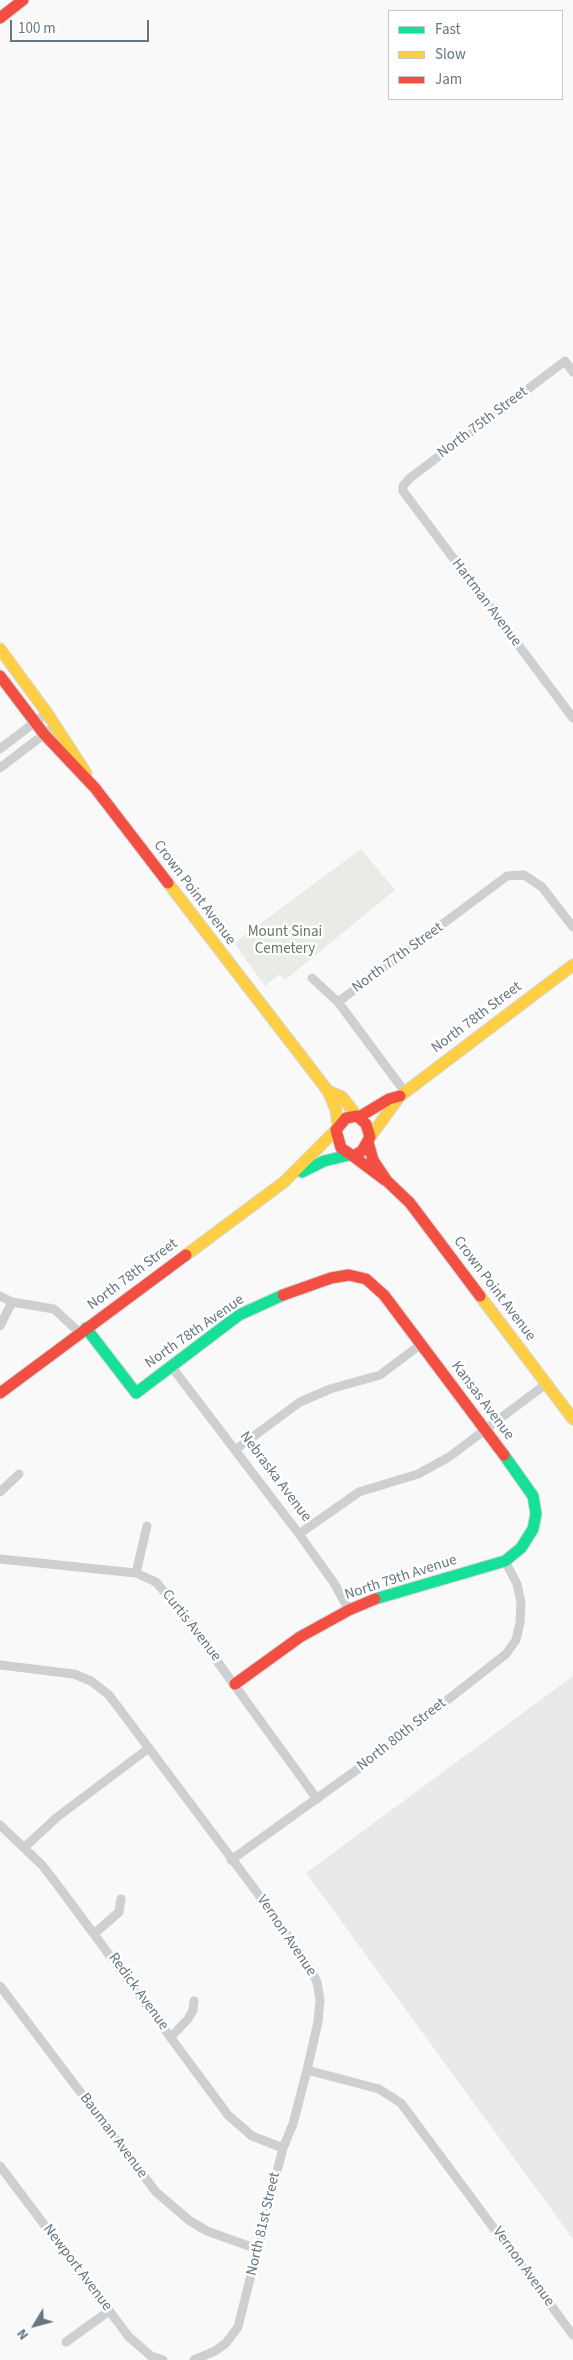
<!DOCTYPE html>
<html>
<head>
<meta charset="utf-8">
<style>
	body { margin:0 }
	#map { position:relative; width:573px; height:2360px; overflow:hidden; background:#f9f9f9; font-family:"Source Sans 3",sans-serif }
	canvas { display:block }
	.legend { position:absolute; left:388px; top:10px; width:175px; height:90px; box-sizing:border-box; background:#fff; border:1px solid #c1c8cd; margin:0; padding:6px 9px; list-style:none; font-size:15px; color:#657683 }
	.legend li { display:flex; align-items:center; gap:10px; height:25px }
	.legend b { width:25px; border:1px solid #c1c8cd }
	.north { position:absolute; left:10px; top:2300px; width:50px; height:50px; -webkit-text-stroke:4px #fff; paint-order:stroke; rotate:233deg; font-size:14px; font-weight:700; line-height:20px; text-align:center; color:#657683 }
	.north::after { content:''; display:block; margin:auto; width:18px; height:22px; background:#657683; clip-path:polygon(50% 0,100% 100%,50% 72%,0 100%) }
	.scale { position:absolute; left:10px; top:20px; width:139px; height:22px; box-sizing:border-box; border:2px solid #657683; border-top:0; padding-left:6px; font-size:15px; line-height:18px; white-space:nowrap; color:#657683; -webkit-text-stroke:4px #fff; paint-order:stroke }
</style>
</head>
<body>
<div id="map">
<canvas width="573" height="2360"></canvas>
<ul class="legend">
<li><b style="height:6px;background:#16e098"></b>Fast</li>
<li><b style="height:6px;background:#ffcf43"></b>Slow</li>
<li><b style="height:6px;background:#f24e42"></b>Jam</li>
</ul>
<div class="north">N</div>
<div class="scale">100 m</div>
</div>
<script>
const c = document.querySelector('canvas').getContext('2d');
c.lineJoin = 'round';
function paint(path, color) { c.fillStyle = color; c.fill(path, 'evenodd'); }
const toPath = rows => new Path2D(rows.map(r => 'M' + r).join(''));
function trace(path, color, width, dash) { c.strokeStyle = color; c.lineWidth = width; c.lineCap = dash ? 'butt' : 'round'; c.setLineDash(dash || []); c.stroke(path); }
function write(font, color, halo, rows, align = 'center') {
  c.font = font + ' "Source Sans 3",sans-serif'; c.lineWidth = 5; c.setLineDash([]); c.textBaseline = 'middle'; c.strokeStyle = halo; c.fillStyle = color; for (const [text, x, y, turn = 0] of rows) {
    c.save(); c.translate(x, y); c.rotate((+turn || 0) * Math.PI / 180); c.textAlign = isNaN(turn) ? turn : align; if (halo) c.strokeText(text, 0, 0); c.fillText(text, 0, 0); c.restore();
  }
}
paint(toPath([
	[573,1676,573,2239,306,1873]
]), '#e8e9e9');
paint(toPath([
	[361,849,395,890,285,980,280,974,265,986,234,943]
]), '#e8ebe6');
const fast = toPath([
	[302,1172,324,1161,349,1155],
	[86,1328,136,1393,239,1315,283,1295],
	[375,1599,505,1561,521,1548,533,1529,536,1514,533,1496,504,1455]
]);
const slow = toPath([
	[0,649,47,713,86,773],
	[168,883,328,1091,336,1110,338,1127],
	[328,1091,342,1097,357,1116],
	[370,1137,400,1096,573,965],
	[186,1255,284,1182,336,1130],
	[480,1296,573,1419]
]);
const jam = toPath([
	[0,18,23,0],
	[0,676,44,734,95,788,168,883],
	[357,1116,366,1124,370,1137,362,1151,353,1156,341,1148,336,1130,346,1118,357,1116],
	[359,1117,389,1099,400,1096],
	[368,1142,373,1160,387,1181,410,1203,480,1296],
	[353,1156,385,1180],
	[283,1295,331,1278,349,1275,366,1279,384,1295,504,1455],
	[0,1393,186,1255],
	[235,1684,300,1637,349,1610,375,1599]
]);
trace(fast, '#d5d6d7', 13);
trace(slow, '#d5d6d7', 13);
trace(jam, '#d5d6d7', 13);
trace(toPath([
	[573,372,565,361,410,478,403,486,403,491,573,718],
	[0,749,47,713],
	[0,768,55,726],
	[312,978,338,1002,405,1092],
	[338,1002,507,876,524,875,542,887,573,927],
	[0,1296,12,1302,54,1309,80,1333],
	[0,1326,12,1302],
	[171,1366,299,1534,334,1583,349,1610],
	[235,1450,300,1402,330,1389,380,1375,420,1345],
	[0,1492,19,1474],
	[299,1534,359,1492,418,1474,449,1457,546,1384],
	[0,1559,136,1573,156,1582,180,1610,317,1799],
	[136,1573,147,1526],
	[0,1665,74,1674,91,1681,109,1695,256,1891,309,1966,317,1982,320,2000,318,2022,307,2070,293,2124,283,2148,238,2327,226,2343,215,2351,194,2360],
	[0,1825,42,1865,56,1883,228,2115,252,2136,283,2148],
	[25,1847,56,1818,149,1748],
	[231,1860,376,1756,506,1654,516,1640,520,1623,521,1602,517,1584,505,1561],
	[95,1933,119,1912,121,1899],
	[0,1986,156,2192,190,2221,207,2231,257,2249],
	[171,2037,188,2019,193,2010,194,2001],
	[307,2070,379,2089,401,2103,573,2335],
	[0,2166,129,2337,151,2356,163,2360],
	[66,2342,109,2311]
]), '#cecfd0', 9);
trace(fast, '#16e098', 11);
trace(slow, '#ffcf43', 11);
trace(jam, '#f24e42', 11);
write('15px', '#657683', '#fff', [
	["North 75th Street",483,423,-37],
	["Hartman Avenue",486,603,53],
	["Crown Point Avenue",194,893,53],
	["North 77th Street",398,958,-36],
	["North 78th Street",477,1018,-37],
	["North 78th Street",133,1275,-37],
	["Crown Point Avenue",494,1289,53],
	["North 78th Avenue",195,1332,-35],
	["Kansas Avenue",482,1401,53],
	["Nebraska Avenue",275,1477,53],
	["North 79th Avenue",401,1578,-18],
	["Curtis Avenue",191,1626,52],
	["North 80th Street",402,1735,-38],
	["Vernon Avenue",286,1936,56],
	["Redick Avenue",138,1992,54],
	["Bauman Avenue",113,2136,53],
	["North 81st Street",264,2224,-77],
	["Vernon Avenue",523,2267,54],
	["Newport Avenue",77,2268,53]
]);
write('15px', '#687a64', '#fff', [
	["Mount Sinai",285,933],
	["Cemetery",285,950]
]);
</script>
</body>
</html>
